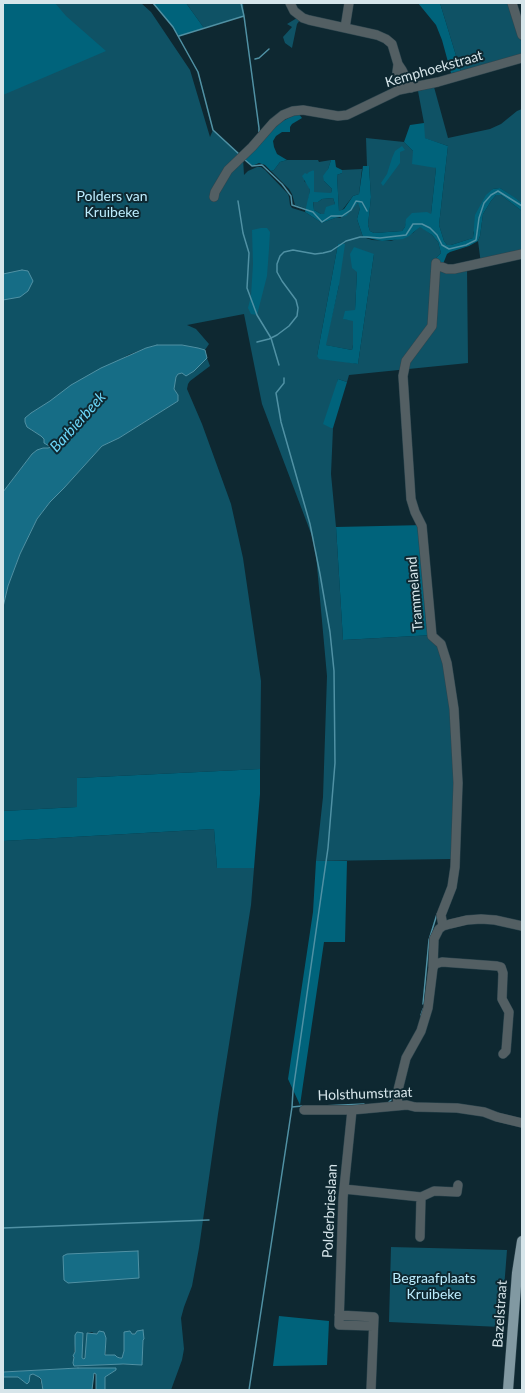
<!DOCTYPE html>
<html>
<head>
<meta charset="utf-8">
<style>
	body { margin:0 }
	#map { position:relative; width:525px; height:1393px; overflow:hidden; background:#0e2831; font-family:Lato,sans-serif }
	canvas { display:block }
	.frame { position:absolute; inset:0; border:4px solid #d6e5ea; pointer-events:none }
</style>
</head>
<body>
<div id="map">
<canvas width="525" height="1393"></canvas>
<div class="frame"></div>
</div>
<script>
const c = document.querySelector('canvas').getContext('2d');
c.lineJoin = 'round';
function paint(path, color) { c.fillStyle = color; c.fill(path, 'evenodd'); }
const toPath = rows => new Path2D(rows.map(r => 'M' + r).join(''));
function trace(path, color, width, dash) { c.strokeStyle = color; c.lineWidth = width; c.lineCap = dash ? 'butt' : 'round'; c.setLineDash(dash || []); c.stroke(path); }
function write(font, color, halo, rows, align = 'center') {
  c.font = font + ' Lato,sans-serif'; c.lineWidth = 4; c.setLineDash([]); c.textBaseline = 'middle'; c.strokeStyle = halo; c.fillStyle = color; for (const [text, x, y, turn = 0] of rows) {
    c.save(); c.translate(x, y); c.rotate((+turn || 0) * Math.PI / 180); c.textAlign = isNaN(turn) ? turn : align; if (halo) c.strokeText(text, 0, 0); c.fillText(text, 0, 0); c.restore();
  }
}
paint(toPath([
	[3,3,141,3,151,12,190,70,210,137,213,130,243,158,244,175,248,171,257,167,261,167,265,170,288,194,289,197,290,205,292,208,305,212,322,223,335,218,340,218,358,203,360,205,360,208,357,219,363,237,372,240,391,241,413,233,420,226,432,235,438,242,441,253,436,258,443,264,467,267,468,363,349,375,347,382,338,379,331,428,333,428,331,474,336,527,343,640,433,635,442,643,460,771,453,859,316,861,323,797,327,676,315,544,262,404,244,314,187,325,196,329,209,344,205,350,182,345,157,345,146,348,128,355,31,413,31,430,42,436,51,447,32,454,3,492],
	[338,244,339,285,325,345,352,350,353,345,353,320,344,319,355,311,357,272,374,254,358,364,317,356],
	[186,3,243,3,244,16,204,28],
	[440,3,509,3,522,44,522,54,461,72],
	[297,18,300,20,297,24,292,48,285,43,283,37,292,27,287,24],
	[434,87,448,138,490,129,501,124,517,111,522,109,522,203,500,188,493,189,473,233,473,238,451,245,447,245,444,241,439,225,448,146,424,138,424,123,418,91],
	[366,138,404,142,413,151,436,168,431,214,407,219,405,227,402,231,374,233,370,231,368,225,371,197,369,166,367,166],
	[287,160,318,160,319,162,331,160,324,181,332,189,331,193,314,193,314,170,304,181,308,184,310,190,307,209,295,205,292,194,289,189,271,171,274,170,280,162],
	[362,169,359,194,353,196,343,209,339,212,337,175,342,173,342,170],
	[496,195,501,195,522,211,522,254,481,264,478,241,480,236,483,214,491,201],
	[333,198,335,204,324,214,321,214,314,210,313,201,318,202,322,199],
	[207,358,210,366,190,381,188,384,187,389,202,424,231,504,243,558,261,681,260,769,77,778,77,807,3,811,3,607,8,586,20,554,37,519,50,502,64,488,102,446,119,438,178,401,178,395,174,389,176,377,178,374,194,371],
	[214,829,217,868,254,868,251,905,218,1114,199,1248,192,1286,184,1307,181,1318,184,1349,182,1360,171,1390,105,1390,105,1377,116,1370,116,1368,78,1368,3,1372,3,841],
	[92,1332,95,1334,104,1332,105,1333,106,1355,110,1355,120,1358,122,1358,124,1351,124,1332,133,1334,143,1332,142,1360,143,1361,141,1363,134,1365,120,1364,74,1366,73,1363,76,1334,83,1333,82,1358,84,1359,85,1358,87,1333],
	[391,1247,507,1250,501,1327,389,1322],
	[32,1374,39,1376,43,1390,3,1390,3,1377,18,1377,24,1382,29,1380,30,1375]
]), '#0f5265');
paint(toPath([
	[3,3,55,3,66,16,106,51,3,95],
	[153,3,186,3,204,28,179,36,162,13],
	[418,3,440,3,461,72,451,73,442,40,436,25],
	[298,113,302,118,292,124,290,127,290,132,282,132,276,136,273,141,274,147,277,154,287,160,280,162,274,170,271,171,265,165,259,163,252,166,243,158,279,123],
	[424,123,425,138,448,146,439,225,444,241,447,245,451,245,473,238,475,215,486,195,493,189,500,188,514,197,522,203,522,211,501,195,496,195,491,201,483,214,480,236,478,241,469,246,450,252,447,254,443,264,435,261,436,258,441,253,438,242,432,235,420,227,409,236,403,239,382,241,363,237,357,219,360,208,358,203,346,216,335,218,322,223,305,212,310,190,302,176,305,173,307,174,309,172,314,170,314,192,331,193,332,189,324,181,323,176,328,169,331,160,335,160,336,167,342,170,342,173,337,175,339,211,344,209,353,196,359,194,363,166,369,166,371,197,368,225,370,231,374,233,402,231,405,227,406,219,412,213,427,212,431,214,436,168,412,164,413,151,404,142,410,125],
	[333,198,335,204,326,207,324,214,321,214,314,210,313,202,318,202,322,199],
	[402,146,405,150,400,152,400,163,383,186,381,183,387,174,392,158,395,151],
	[261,228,267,228,270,232,269,249,267,276,257,315,251,314,248,308,251,296,253,264,252,230],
	[338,244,345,244,339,285,326,345,352,350,353,345,353,321,343,319,345,311,355,310,357,272,352,268,350,254,354,247,374,254,358,364,319,359,317,356],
	[338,379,347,382,333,428,331,428,323,424],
	[425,525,433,635,343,640,336,527],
	[260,769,260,794,254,868,217,868,214,829,3,841,3,811,77,807,77,778],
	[316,861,347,861,345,942,324,942,300,1105,288,1079,313,912],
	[279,1316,329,1321,327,1365,273,1366]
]), '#00637b');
const water = toPath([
	[22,270,28,271,33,281,28,291,20,297,3,300,3,274,22,270],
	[157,345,182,345,198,348,205,350,207,358,194,371,186,376,182,373,178,374,176,377,174,389,178,395,178,401,119,438,102,446,64,488,50,502,37,519,20,554,8,586,3,607,3,492,32,454,37,450,43,448,48,448,51,447,44,443,44,439,41,436,27,427,25,422,25,418,31,413,50,401,71,385,101,368,146,348,157,345],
	[138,1251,139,1278,68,1283,64,1280,63,1256,67,1254,138,1251],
	[143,1330,144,1339,143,1340,142,1365,123,1364,74,1366,73,1363,74,1357,73,1356,75,1352,75,1335,77,1332,83,1333,82,1358,84,1359,85,1358,87,1333,97,1334,99,1331,104,1332,106,1338,105,1355,115,1355,117,1357,120,1358,122,1358,124,1351,124,1332,130,1331,132,1334,135,1334,137,1331,143,1330],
	[78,1368,116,1368,116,1370,105,1377,105,1390,96,1390,96,1374,94,1373,92,1390,43,1390,41,1379,39,1377,33,1374,30,1375,29,1382,27,1384,18,1377,3,1377,3,1372,78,1368]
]);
paint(water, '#166d86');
trace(water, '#5091a4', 1);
trace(toPath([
	[153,3,173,27,198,72,213,130,239,154],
	[241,3,244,16],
	[179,36,244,16,259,128,259,132],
	[255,59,259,58,269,49],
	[245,160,252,166,262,165,282,184,291,196,292,205,313,212,322,222,331,216,342,216,351,210,356,201,362,202,367,211],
	[238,201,243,233,249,253,247,288,257,315,271,338,279,365],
	[257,342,269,339,277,335,289,326,297,316,298,308,296,300,282,281,277,272,277,264,280,256,284,252,293,250,315,254,323,253,331,251,346,241,360,237,367,237,380,238,406,235,413,224,422,224,430,228,437,235,442,245,449,249,466,245,476,240,479,218,484,203,491,195,498,191,522,206],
	[423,1004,429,940,437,914],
	[421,1015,423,1009],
	[388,1103,391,1100,393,1095],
	[322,1106,364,1104],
	[292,1107,302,1106],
	[3,1228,209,1220],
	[249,1390,292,1107,293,1091,328,848,335,763,334,671,330,632,320,574,310,524,281,422,276,393,284,383,284,378]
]), '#5091a4', 1.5);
const minor = toPath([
	[290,3,294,11,303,18,309,20,377,35,386,39,392,44,398,64],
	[512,3,522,35],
	[345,28,349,3],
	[399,90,397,72,398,64,402,70,411,88],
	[214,197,215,192,228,170,252,147,273,123,283,115,293,111,303,110,338,116,347,115,399,90,438,82,522,58],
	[436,263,432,326,406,361,403,376,411,499,415,512,422,526,432,636,441,644,447,663,454,709,458,783,455,867,452,887,441,915,443,926],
	[442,267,447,269,454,269,522,254],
	[433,968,435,964,442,962,497,966,501,967,503,973,502,999,509,1012,506,1051,503,1054],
	[398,1105,397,1094,406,1058,421,1031,428,1008,433,968,434,939,439,929,443,926,450,924,467,920,481,919,495,920,522,926],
	[304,1110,352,1110,407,1105,415,1107,457,1108,484,1112,497,1117,522,1123],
	[352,1110,343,1198,339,1325,373,1326],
	[344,1189,421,1197,434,1191,457,1192,458,1185],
	[420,1237,421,1197],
	[339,1315,374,1317,371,1390]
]);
const major = toPath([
	[508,1390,517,1273,522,1241]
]);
trace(minor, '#2e464f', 10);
trace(major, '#2e464f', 11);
trace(minor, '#535f63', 9);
trace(major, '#8199a2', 10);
write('14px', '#d6e5ea', '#0e2831', [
	["Kemphoekstraat",434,69,-16],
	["Trammeland",415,594,-95],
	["Holsthumstraat",365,1094,-2],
	["Polderbrieslaan",330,1211,-87],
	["Bazelstraat",500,1314,-86]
]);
write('14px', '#bdedfe', '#0e2831', [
	["Polders van",112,196],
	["Kruibeke",112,212],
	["Begraafplaats",434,1278],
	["Kruibeke",434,1294]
]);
write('italic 15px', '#6dd8fa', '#0e2831', [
	["Barbierbeek",78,422,-48]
]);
</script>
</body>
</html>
